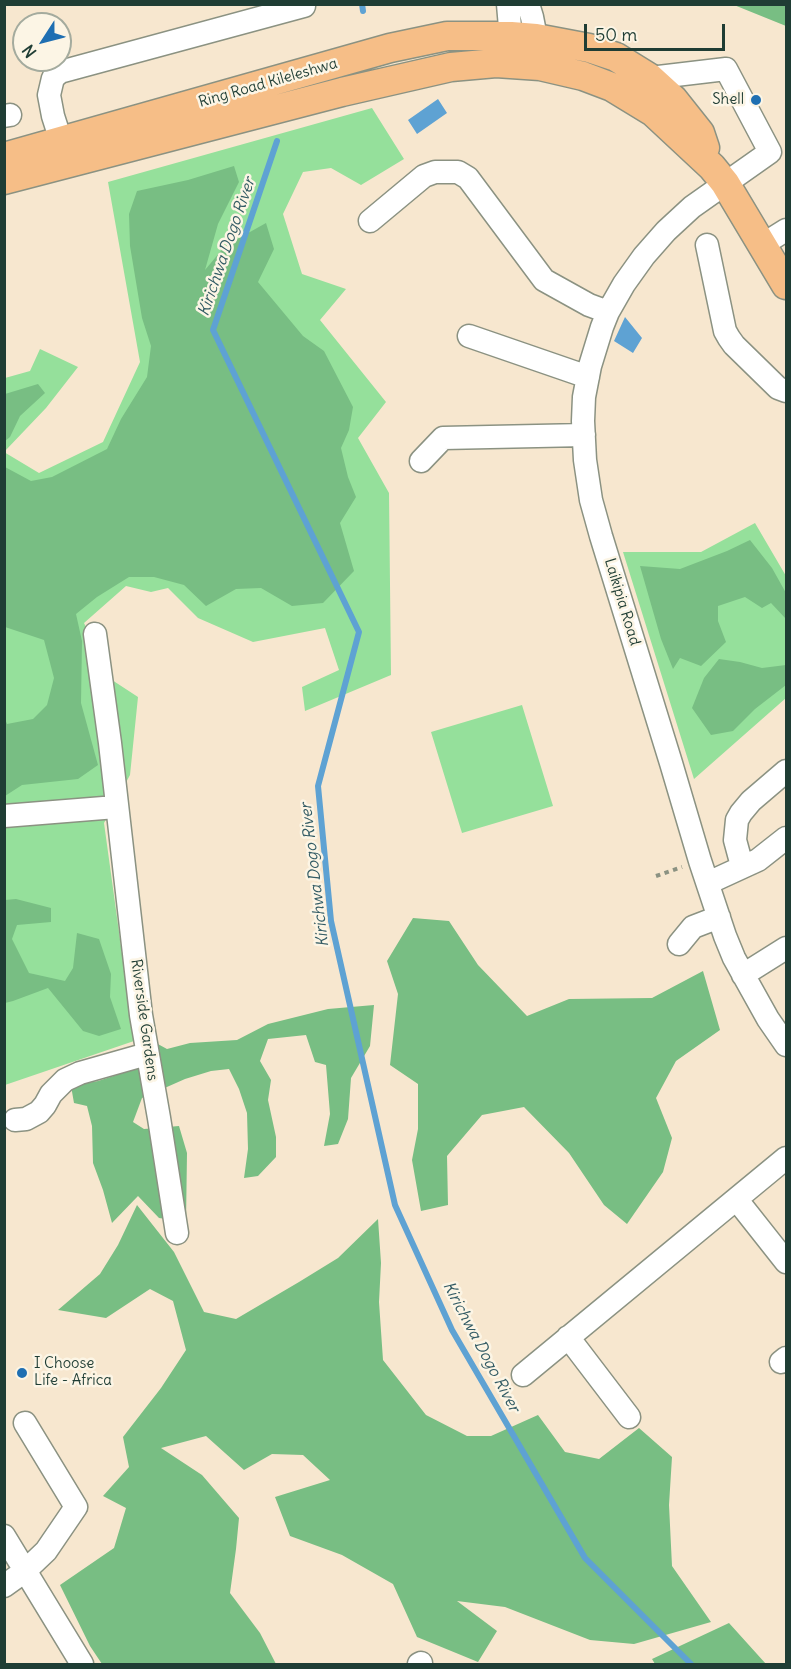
<!DOCTYPE html>
<html>
<head>
<meta charset="utf-8">
<style>
	body { margin:0 }
	#map { position:relative; width:791px; height:1669px; overflow:hidden; background:#f7e7cf; font-family:Delius,sans-serif }
	canvas { display:block }
	.frame { position:absolute; inset:0; border:6px solid #1f3d34; pointer-events:none }
	.north { position:absolute; left:12px; top:12px; width:60px; height:60px; box-sizing:border-box; background:#fcf5e5; border:2px solid #a4ab9e; border-radius:50%; rotate:234deg; font-size:16px; font-weight:700; line-height:24px; text-align:center; color:#1f3d34 }
	.north::after { content:''; display:block; margin:auto; width:21px; height:27px; background:#1f6fb2; clip-path:polygon(50% 0,100% 100%,50% 72%,0 100%) }
	.scale { position:absolute; left:584px; top:24px; width:141px; height:27px; box-sizing:border-box; border:3px solid #1f3d34; border-top:0; padding-left:8px; font-size:18px; line-height:21px; white-space:nowrap; color:#1f3d34; -webkit-text-stroke:4px #fcf5e5; paint-order:stroke }
</style>
</head>
<body>
<div id="map">
<canvas width="791" height="1669"></canvas>
<div class="frame"></div>
<div class="north">N</div>
<div class="scale">50 m</div>
</div>
<script>
const c = document.querySelector('canvas').getContext('2d');
c.lineJoin = 'round';
function paint(path, color) { c.fillStyle = color; c.fill(path, 'evenodd'); }
const toPath = rows => new Path2D(rows.map(r => 'M' + r).join(''));
function trace(path, color, width, dash) { c.strokeStyle = color; c.lineWidth = width; c.lineCap = dash ? 'butt' : 'round'; c.setLineDash(dash || []); c.stroke(path); }
function write(font, color, halo, rows, align = 'center') {
  c.font = font + ' Delius,sans-serif'; c.lineWidth = 5; c.setLineDash([]); c.textBaseline = 'middle'; c.strokeStyle = halo; c.fillStyle = color; for (const [text, x, y, turn = 0] of rows) {
    c.save(); c.translate(x, y); c.rotate((+turn || 0) * Math.PI / 180); c.textAlign = isNaN(turn) ? turn : align; if (halo) c.strokeText(text, 0, 0); c.fillText(text, 0, 0); c.restore();
  }
}
paint(toPath([
	[372,108,404,159,361,185,331,168,303,172,283,214,302,274,346,289,320,320,386,402,358,438,389,493,391,675,305,711,302,687,339,670,325,628,253,642,198,618,168,588,151,592,126,586,84,623,112,680,138,697,130,775,104,823,134,1041,5,1085,4,452,39,473,103,442,140,362,108,182],
	[40,349,78,367,46,408,5,451,5,378,30,371],
	[755,523,786,576,786,698,694,779,623,552,701,552],
	[522,705,553,806,462,833,431,732]
]), '#95e09b');
paint(toPath([
	[734,5,786,5,786,26],
	[234,166,239,182,218,224,205,270,225,246,266,223,274,249,258,282,303,336,324,351,353,407,349,430,341,448,348,477,356,497,340,523,354,571,323,603,292,606,261,588,236,589,206,606,184,585,154,577,129,577,97,597,76,614,82,641,81,703,98,765,78,779,22,785,5,796,5,719,7,724,33,719,47,705,54,678,44,640,5,627,5,467,31,481,52,477,107,449,121,419,147,377,151,346,142,318,130,246,129,214,137,191,188,180],
	[38,384,45,393,20,416,10,437,5,441,5,394],
	[750,540,772,568,786,593,786,619,771,603,762,608,745,597,718,606,718,621,726,642,701,666,680,658,673,669,661,639,640,566,680,569,727,551],
	[719,659,740,662,762,668,786,665,786,685,755,709,733,731,711,735,692,708,704,678],
	[16,899,51,908,51,922,17,925,12,939,29,973,65,981,73,968,77,933,99,939,111,974,110,997,121,1029,99,1036,83,1031,48,988,13,1001,5,1003,5,900],
	[413,918,449,921,478,965,527,1016,569,999,652,998,703,971,720,1030,676,1061,656,1098,672,1138,663,1172,627,1224,604,1205,569,1153,524,1107,482,1115,447,1156,448,1205,421,1211,412,1160,418,1129,418,1084,390,1065,398,994,387,961],
	[374,1005,370,1046,351,1078,348,1119,338,1144,324,1146,330,1114,326,1065,315,1062,306,1035,268,1039,260,1061,271,1080,268,1100,276,1137,276,1157,258,1176,244,1178,248,1149,247,1113,239,1089,229,1069,211,1071,185,1079,142,1098,133,1122,144,1129,179,1126,187,1153,186,1222,159,1218,138,1196,112,1223,103,1190,93,1163,92,1126,87,1106,74,1103,71,1086,98,1081,129,1071,156,1043,167,1049,190,1043,237,1040,268,1024,328,1009],
	[137,1205,174,1252,204,1312,236,1319,299,1282,338,1258,378,1219,381,1263,379,1302,383,1360,426,1415,467,1436,491,1436,538,1415,565,1452,599,1459,639,1428,672,1457,669,1505,672,1566,711,1622,634,1644,590,1640,505,1607,457,1601,497,1631,478,1662,417,1637,393,1584,342,1555,290,1536,275,1497,330,1480,303,1455,272,1454,244,1470,206,1436,161,1448,202,1475,239,1518,236,1549,230,1593,260,1633,276,1664,102,1664,90,1646,60,1585,114,1548,126,1508,103,1496,129,1467,123,1437,161,1388,186,1350,173,1301,150,1289,106,1318,58,1310,100,1274,118,1245],
	[729,1623,766,1664,655,1664,652,1659]
]), '#78be83');
paint(toPath([
	[438,99,447,113,417,134,408,120],
	[625,317,642,338,633,353,614,341]
]), '#5ea2d3');
trace(toPath([
	[362,4,363,11],
	[277,141,213,330,359,632,318,786,331,921,395,1205,452,1330,585,1558,691,1664]
]), '#5ea2d3', 6);
const minor = toPath([
	[508,4,512,51],
	[528,4,532,17,539,53],
	[650,78,726,69,770,152,692,207,666,231,644,256,624,284,608,312,602,327,590,366,584,397,583,421,585,460,591,500,601,536,671,763,700,861,725,936,734,958,768,1019,786,1045],
	[4,116,10,115],
	[61,141,53,116,49,95,53,78,60,72,304,6],
	[370,221,424,176,435,172,458,172,468,178,544,280,589,305,608,312],
	[707,245,725,331,729,338,734,345,778,388,786,391],
	[762,245,786,230],
	[469,336,588,377],
	[421,461,443,438,584,435],
	[95,634,110,743,141,1015,159,1118,177,1233],
	[4,816,116,807],
	[742,866,735,840,737,820,741,813,751,801,786,771],
	[708,883,758,860,786,838],
	[679,944,693,927,719,917],
	[743,975,786,948],
	[15,1120,26,1119,39,1112,45,1105,51,1094,65,1080,80,1073,147,1054],
	[737,1200,786,1262],
	[568,1337,629,1417],
	[781,1362,786,1358],
	[523,1375,786,1158],
	[4,1536,82,1664],
	[4,1586,25,1571,46,1551,76,1507,25,1423],
	[419,1664,421,1663]
]);
const major = toPath([
	[4,157,390,48,447,36,511,36,536,38,589,48,616,57,650,78,673,99,700,133,705,148],
	[4,180,342,92,451,67,496,63,540,66,583,76,612,87,653,112,712,167,725,183,786,285]
]);
trace(minor, '#8b9282', 25);
trace(major, '#8b9282', 31);
trace(toPath([
	[656,876,682,867]
]), '#8b9282', 4, [4.5, 4.5]);
trace(minor, '#fff', 22);
trace(major, '#f6be87', 28);
for (const [x, y, r, color] of [
	[756,100,6,"#1f6fb2"],
	[22,1373,6,"#1f6fb2"]
]) { const dot = new Path2D(); dot.arc(x, y, r, 0, 2 * Math.PI); c.fillStyle = color; c.fill(dot); trace(dot, '#fcf5e5', 2); }
write('15px', '#1f3d34', '#fcf5e5', [
	["Ring Road Kileleshwa",268,83,-16],
	["Laikipia Road",622,602,73],
	["Riverside Gardens",144,1020,82]
]);
write('15px', '#1f3d34', '#fcf5e5', [
	["Shell",744,100],
	["I Choose",34,1364,"left"],
	["Life - Africa",34,1381,"left"]
], 'right');
write('italic 16px', '#325b64', '#fcf5e5', [
	["Kirichwa Dogo River",227,247,-71],
	["Kirichwa Dogo River",315,875,-97],
	["Kirichwa Dogo River",481,1347,62]
]);
</script>
</body>
</html>
